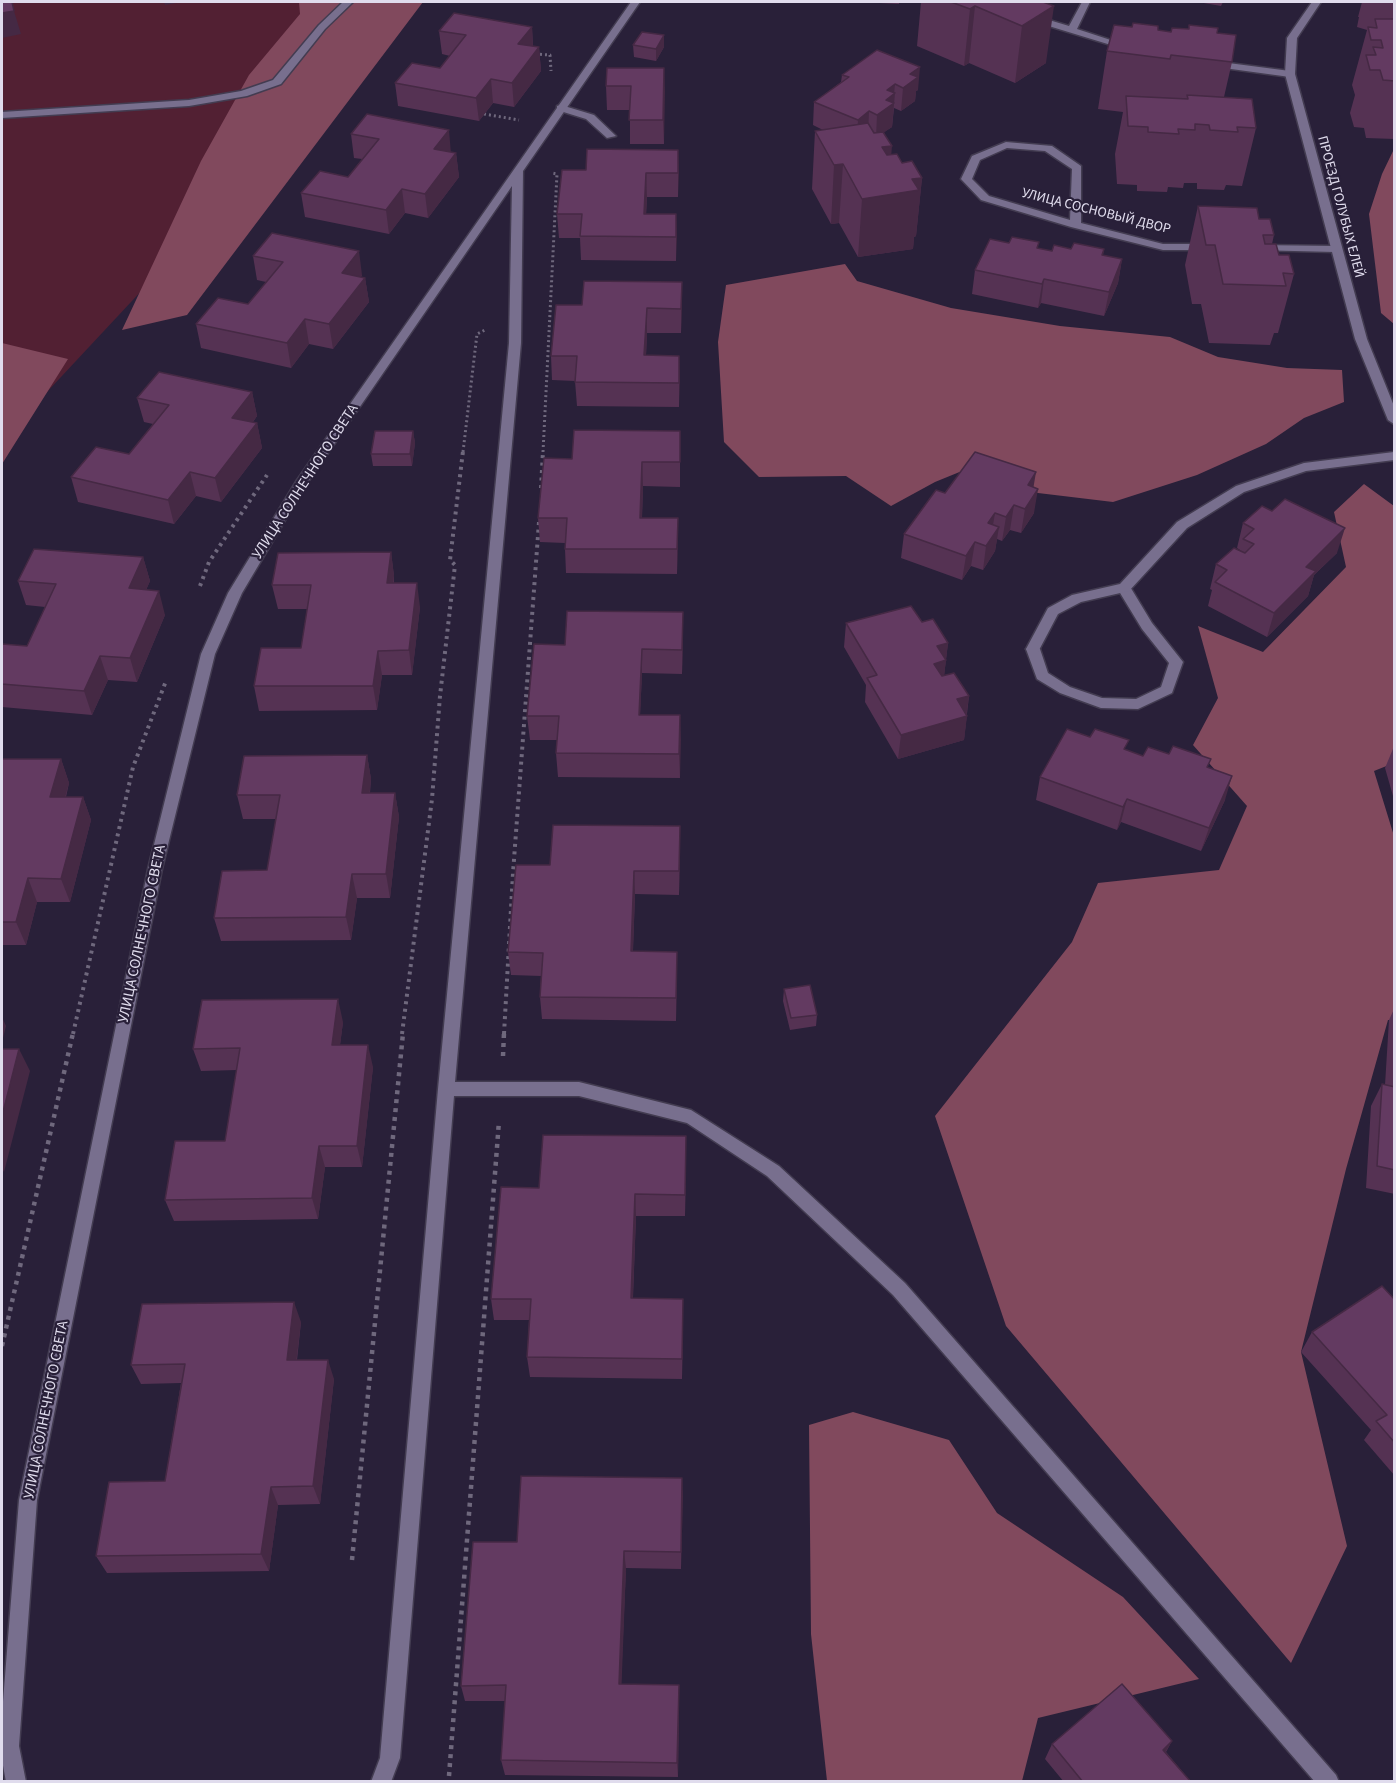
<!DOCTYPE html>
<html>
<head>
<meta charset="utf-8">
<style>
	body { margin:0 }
	#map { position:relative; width:1396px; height:1783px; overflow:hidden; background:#292039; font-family:"Source Sans 3",sans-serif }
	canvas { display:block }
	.frame { position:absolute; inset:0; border:3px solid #e0dced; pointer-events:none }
</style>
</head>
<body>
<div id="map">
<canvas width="1396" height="1783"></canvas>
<div class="frame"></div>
</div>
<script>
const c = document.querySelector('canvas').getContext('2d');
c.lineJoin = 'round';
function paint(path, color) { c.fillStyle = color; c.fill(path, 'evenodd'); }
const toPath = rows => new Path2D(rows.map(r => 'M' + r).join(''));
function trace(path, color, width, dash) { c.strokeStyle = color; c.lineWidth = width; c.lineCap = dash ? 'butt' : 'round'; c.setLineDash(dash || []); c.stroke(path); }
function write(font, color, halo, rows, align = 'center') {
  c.font = font + ' "Source Sans 3",sans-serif'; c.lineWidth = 4.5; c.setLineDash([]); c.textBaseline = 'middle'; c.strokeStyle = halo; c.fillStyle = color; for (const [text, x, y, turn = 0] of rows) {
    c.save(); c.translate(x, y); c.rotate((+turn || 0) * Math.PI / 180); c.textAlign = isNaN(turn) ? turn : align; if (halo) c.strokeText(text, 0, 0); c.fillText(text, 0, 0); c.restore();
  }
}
paint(toPath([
	[2,2,411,2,47,392,2,372]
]), '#522033');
paint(toPath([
	[299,2,423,2,187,315,122,330,201,161,249,75,300,14],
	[1394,149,1394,324,1381,313,1369,214,1382,174],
	[845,264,857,281,951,308,1060,326,1170,337,1218,357,1287,368,1342,370,1344,402,1304,418,1266,444,1197,475,1113,502,1038,493,962,471,935,482,891,506,846,476,759,477,724,442,718,342,726,285],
	[2,343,68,359,2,464],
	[1364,484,1394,506,1394,763,1374,771,1394,836,1394,1020,1388,1020,1346,1169,1301,1352,1347,1546,1291,1663,1006,1326,935,1116,1072,942,1098,883,1219,870,1247,806,1193,745,1218,698,1198,626,1263,652,1346,567,1334,512],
	[853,1412,949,1440,997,1513,1123,1597,1199,1679,1038,1718,1022,1781,827,1781,811,1634,809,1425]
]), '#81495d');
const service = toPath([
	[343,2,353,2,325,29,281,84,247,96,189,106,2,118,2,112,189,100,241,91,273,80,319,25,343,2],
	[994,2,1004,2,1009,8,1069,26,1082,2,1090,2,1077,29,1132,47,1124,49,1003,12,994,2],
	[1213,61,1290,71,1295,74,1290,77,1209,66,1209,62,1213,61],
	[561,105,594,115,616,136,607,138,586,119,557,110,557,106,561,105],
	[1006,142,1052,146,1081,166,1081,223,1163,244,1209,244,1215,247,1209,250,1163,250,1071,227,981,200,961,179,972,156,1006,142],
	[1007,148,1045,151,1072,169,1070,220,989,196,972,179,980,160,1007,148],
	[1257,245,1335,246,1341,249,1335,252,1253,250,1251,248,1257,245],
	[1124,584,1129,585,1152,623,1183,662,1172,693,1138,709,1101,708,1060,693,1037,679,1026,649,1033,644,1040,649,1048,673,1070,687,1102,698,1136,699,1161,687,1169,663,1142,629,1117,588,1124,584]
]);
const minor = toPath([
	[631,2,640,2,523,171,521,343,455,1082,579,1082,691,1110,779,1166,905,1283,1336,1775,1339,1782,1315,1782,893,1295,767,1176,687,1123,579,1096,454,1096,400,1758,391,1782,371,1782,380,1758,438,1089,509,343,512,186,306,485,242,593,215,654,162,869,37,1500,19,1746,26,1782,6,1782,2,1760,2,1714,19,1500,148,869,201,654,228,593,297,480,631,2],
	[1312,2,1321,2,1297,38,1295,74,1367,339,1394,406,1394,424,1388,420,1355,339,1285,74,1287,38,1312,2],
	[1394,452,1394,460,1306,471,1244,492,1187,528,1129,591,1081,602,1058,614,1038,652,1028,652,1026,649,1048,608,1072,595,1120,584,1177,522,1236,486,1304,463,1394,452]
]);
trace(service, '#433c51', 3);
trace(minor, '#433c51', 3);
trace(toPath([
	[535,54,550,55,551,71],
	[484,114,519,120],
	[463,452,477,334,485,330],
	[543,452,557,174,552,173]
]), '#6f687d', 3, [2, 3]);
trace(toPath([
	[541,488,543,451],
	[200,586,209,562,267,475],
	[73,1034,133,767,166,681],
	[402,1034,432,799,440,696,455,565,450,560,463,451],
	[504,1034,513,873,539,522]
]), '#6f687d', 4, [3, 4.5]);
trace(toPath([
	[503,1056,504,1033],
	[2,1346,73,1033],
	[352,1560,403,1033],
	[449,1776,499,1121]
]), '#6f687d', 4.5, [4, 5]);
paint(service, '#786f8e');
paint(minor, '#786f8e');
paint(toPath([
	[860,2,899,2,899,4],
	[921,2,1043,2,1046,63,1015,83,969,63,964,66,917,46],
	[1198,2,1223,2,1221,6],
	[1362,2,1395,2,1395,139,1366,138,1364,128,1354,127,1350,113,1355,95,1352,85,1367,30,1357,27,1359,17,1358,17],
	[532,27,533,46,539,47,541,71,514,107,493,103,479,121,398,106,395,83,440,68,450,56,442,54,439,31],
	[1158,30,1171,32,1217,33,1232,62,1224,97,1256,128,1242,186,1226,185,1224,190,1197,189,1197,183,1184,183,1183,188,1168,187,1167,192,1137,191,1137,185,1117,184,1115,154,1123,112,1098,109,1107,51],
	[664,35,664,47,656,61,634,57,633,45],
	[877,50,918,90,916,91,915,101,901,111,894,108,892,127,884,132,891,155,922,178,916,236,914,237,913,249,858,257,839,223,831,224,812,189,815,131,823,130,813,125,814,102,841,82,842,75],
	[664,68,664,144,630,144,630,110,607,110,606,86],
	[351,134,456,153,459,177,428,218,405,213,389,234,305,217,301,193,348,177,362,159,354,158],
	[678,150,678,197,647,197,646,214,676,214,676,261,581,260,580,238,559,238,557,214,586,170],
	[1198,206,1259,219,1274,235,1272,244,1294,274,1278,333,1274,333,1270,345,1209,343,1201,304,1192,304,1185,265],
	[1038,248,1052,251,1071,249,1104,249,1103,255,1122,259,1118,283,1104,316,1041,303,1038,308,972,294,975,270],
	[253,256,362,275,361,277,365,278,369,302,333,349,309,344,291,368,201,348,196,324,248,304,266,282,257,280],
	[682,282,681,333,647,333,646,355,679,356,679,407,577,406,575,381,552,380,551,356,582,305],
	[252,392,257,416,253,422,257,423,262,448,221,502,196,496,174,524,78,502,71,477,129,454,153,424,144,422,137,398],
	[413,431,415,443,412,466,373,466,371,454],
	[680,431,680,487,643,486,642,518,678,518,677,574,566,573,565,549,565,543,540,542,538,518,572,459],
	[1034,487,1034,513,1021,533,1010,530,1002,541,997,539,995,551,983,570,971,566,962,580,901,558,904,534,945,493],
	[1243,523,1337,553,1314,575,1308,596,1267,637,1208,606,1212,590,1210,589,1216,564,1240,550,1237,548],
	[391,552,394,576,394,583,420,607,412,675,382,675,377,710,259,711,254,686,301,648,307,609,278,609,272,585],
	[143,557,150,581,146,590,165,615,137,682,108,680,92,715,2,707,2,644,27,646,45,607,26,605,18,581],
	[922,622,948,643,944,676,969,696,964,740,898,759,865,702,866,685,844,647,846,623],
	[683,636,682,674,642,673,640,715,680,715,680,778,558,777,556,753,557,740,530,740,527,716,565,645],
	[1395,744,1395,803,1385,768],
	[1126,750,1143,756,1208,768,1225,800,1201,851,1121,822,1117,830,1036,800,1040,777],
	[367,755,371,779,370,793,395,793,399,817,390,898,357,898,351,940,221,941,214,918,267,870,276,819,243,819,237,795],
	[2,759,61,759,69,783,66,797,83,797,91,820,70,902,37,902,26,945,2,945],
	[680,850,679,895,635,894,633,951,677,952,676,1021,542,1019,540,997,541,976,511,975,508,952,550,865],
	[784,989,817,1015,816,1026,790,1030,783,1001],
	[1395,1007,1395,1194,1366,1188,1371,1106,1382,1084,1385,1085,1389,1020],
	[343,1022,340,1045,373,1067,362,1167,325,1167,318,1219,174,1221,165,1200,225,1141,237,1070,201,1071,193,1049],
	[686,1158,685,1216,636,1216,633,1298,683,1319,682,1379,530,1377,527,1357,529,1320,494,1320,491,1299,539,1188],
	[1395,1300,1395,1476,1364,1440,1371,1430,1301,1352,1312,1332],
	[301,1322,297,1360,334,1379,320,1504,278,1505,269,1571,107,1573,96,1556,165,1481,181,1383,141,1384,131,1365],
	[682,1478,681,1569,626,1568,621,1684,679,1700,678,1777,505,1775,501,1760,505,1701,465,1701,461,1686,517,1542],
	[1172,1741,1166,1752,1191,1782,1064,1782,1045,1759,1052,1744]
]), '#553253');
paint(toPath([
	[164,2,182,2,165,5],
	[975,6,969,63,964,66,970,9],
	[1054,6,1046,63,1015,83,1022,26],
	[14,11,21,34,2,38,2,13],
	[532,27,533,51,518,44],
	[664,35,664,47,656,61,656,49],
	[539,47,541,71,514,107,512,83],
	[920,67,918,90,916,91,915,101,901,111,903,88,910,74],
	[664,68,665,92,664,144,663,120],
	[491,79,493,103,479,121,476,98],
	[895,84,894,94,895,93,892,127,876,138,877,115,887,90],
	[869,111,868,135,857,143,858,120],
	[449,130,451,154,434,149],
	[892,146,888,195,912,179,922,178,916,236,914,237,913,249,858,257,862,199,882,147],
	[678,150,679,174,678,197],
	[456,153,459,177,428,218,425,194],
	[843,164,839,223,831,224,834,165],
	[646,173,647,197,645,238,644,214],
	[402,189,405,213,389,234,386,210],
	[676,214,677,238,676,261],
	[359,251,362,275,345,297,342,273],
	[1122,259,1118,283,1104,316,1109,292],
	[365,278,369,302,333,349,329,324],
	[1044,279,1041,303,1038,308,1042,284],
	[682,282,682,306,681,333,681,309],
	[647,308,647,333,645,380,644,355],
	[305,319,309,344,291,368,287,343],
	[679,356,680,380,679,407],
	[252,392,257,416,238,442,232,418],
	[257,423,262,448,221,502,215,478],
	[413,431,415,443,412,466,410,454],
	[642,462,643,486,641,542,640,518],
	[190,472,196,496,174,524,168,500],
	[1036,472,1032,496,1024,510,1028,485],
	[1038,489,1034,513,1021,533,1025,509],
	[1014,505,1010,530,1002,541,1006,517],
	[995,513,991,537,988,523],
	[678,518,678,542,677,574,677,549],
	[999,527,995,551,983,570,986,546],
	[1345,528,1337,553,1314,575,1308,596,1267,637,1274,613,1306,567],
	[975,542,971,566,962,580,966,556],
	[391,552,394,576,391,607,387,583],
	[143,557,150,581,136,613,129,588],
	[417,583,420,607,412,675,409,650],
	[159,591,165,615,137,682,130,658],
	[683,612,683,636,682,674,682,650],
	[948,643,943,685,931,688,937,646],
	[642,649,642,673,639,739,639,715],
	[378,651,382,675,377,710,373,686],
	[100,656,108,680,92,715,84,691],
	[969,696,966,717,967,716,964,740,898,759,901,735,957,699],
	[680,715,681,739,680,778,679,754],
	[367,755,371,779,367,817,362,793],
	[61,759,69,783,59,820,50,797],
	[1232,776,1225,800,1201,851,1209,828],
	[395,793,399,817,390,898,386,874],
	[83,797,91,820,70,902,61,879],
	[1127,799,1121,822,1117,830,1123,807],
	[680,826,680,850,679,895,679,871],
	[634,871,635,894,632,974,631,951],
	[352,874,357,898,351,940,346,917],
	[28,878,37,902,26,945,16,922],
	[677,952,677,975,676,1021,676,998],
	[338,999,343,1022,337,1068,332,1045],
	[2,1017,6,1026,2,1042],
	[368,1045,373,1067,362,1167,357,1146],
	[19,1049,30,1071,4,1172,2,1168,2,1116],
	[686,1136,686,1158,685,1216,685,1195],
	[319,1146,325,1167,318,1219,312,1198],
	[635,1194,636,1216,632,1318,631,1298],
	[683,1299,683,1319,682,1379,682,1359],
	[294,1302,301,1322,294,1380,287,1360],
	[328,1360,334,1379,320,1504,313,1486],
	[682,1478,683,1497,681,1569,681,1552],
	[271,1487,278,1505,269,1571,261,1554],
	[624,1551,626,1568,621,1699,619,1684],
	[679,1685,679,1700,678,1777,677,1763],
	[1172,1741,1163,1756,1163,1750]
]), '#452944');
const building = toPath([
	[2,2,12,2,14,11,2,13,2,2],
	[951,2,1043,2,1054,6,1022,26,975,6,970,9,951,2],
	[454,13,532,27,518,44,539,47,512,83,491,79,476,98,395,83,412,63,440,68,466,35,439,31,454,13],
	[1375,19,1395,19,1395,81,1383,80,1380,70,1370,70,1366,55,1376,55,1373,47,1383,48,1381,40,1371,40,1368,27,1377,28,1375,19],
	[1133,23,1158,26,1158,30,1171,32,1172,28,1189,29,1189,25,1218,28,1217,33,1236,35,1232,62,1171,55,1170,59,1107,51,1114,25,1132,27,1133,23],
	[642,32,664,35,656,49,633,45,642,32],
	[877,50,920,67,910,74,918,77,903,88,895,84,887,90,895,93,886,100,894,103,877,115,869,111,858,120,814,102,849,77,842,75,877,50],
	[607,68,664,68,663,120,629,120,631,86,606,86,607,68],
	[1187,95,1252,99,1256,128,1237,127,1238,132,1210,130,1209,125,1195,124,1195,130,1178,129,1179,134,1148,132,1148,127,1128,126,1126,96,1188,99,1187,95],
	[367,114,449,130,434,149,456,153,425,194,402,189,386,210,301,193,320,171,348,177,379,139,351,134,367,114],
	[868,123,874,133,883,132,892,146,882,147,887,155,897,154,902,163,912,161,922,178,912,179,919,190,862,199,843,164,834,165,815,131,868,123],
	[587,149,678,150,678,173,646,173,644,214,676,214,676,237,580,236,582,214,557,214,562,170,586,170,587,149],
	[1198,206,1257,208,1259,219,1270,219,1274,235,1263,235,1265,244,1276,244,1279,255,1289,255,1294,274,1283,273,1286,286,1223,284,1215,245,1206,245,1198,206],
	[272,233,359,251,342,273,365,278,329,324,305,319,287,343,196,324,218,298,248,304,283,262,253,256,272,233],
	[1012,237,1039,242,1037,248,1052,251,1054,245,1071,249,1074,243,1104,249,1102,255,1122,259,1109,292,1044,279,1042,284,975,270,990,239,1009,243,1012,237],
	[584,281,682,282,681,309,647,308,644,355,679,356,679,383,575,382,577,356,551,356,556,305,582,305,584,281],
	[159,372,252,392,232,418,257,423,215,478,190,472,168,500,71,477,96,447,129,454,169,405,137,398,159,372],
	[574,430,680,431,680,462,642,462,640,518,678,518,677,549,565,549,567,518,538,518,544,458,572,459,574,430],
	[375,431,413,431,410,454,371,454,375,431],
	[975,452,1036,472,1028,485,1038,489,1025,509,1014,505,1006,517,995,513,988,523,999,527,986,546,975,542,966,556,904,534,936,490,945,493,975,452],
	[1285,499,1345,528,1306,567,1316,571,1274,613,1215,582,1227,570,1216,564,1234,548,1245,553,1254,544,1243,539,1254,529,1243,523,1262,506,1272,511,1285,499],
	[34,549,143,557,129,588,159,591,130,658,100,656,84,691,2,684,2,644,27,646,56,584,18,581,34,549],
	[391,552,387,583,417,583,409,650,378,651,373,686,254,686,261,648,301,648,311,585,272,585,278,553,391,552],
	[911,606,922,622,933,619,948,643,937,646,946,660,934,664,942,676,954,673,969,696,957,699,967,716,901,735,867,678,877,675,846,623,911,606],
	[567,611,683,612,682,650,642,649,639,715,680,715,679,754,556,753,559,716,527,716,534,644,565,645,567,611],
	[1067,729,1090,737,1095,729,1129,740,1124,749,1143,756,1148,747,1169,754,1173,746,1211,759,1207,767,1232,776,1209,828,1127,799,1123,807,1040,777,1067,729],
	[367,755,362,793,395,793,386,874,352,874,346,917,214,918,222,871,267,870,280,795,237,795,244,756,367,755],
	[2,759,61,759,50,797,83,797,61,879,28,878,16,922,2,922,2,759],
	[553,825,680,826,679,871,634,871,631,951,677,952,676,998,540,997,543,953,508,952,516,865,550,865,553,825],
	[810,985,817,1015,791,1018,784,989,810,985],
	[338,999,332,1045,368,1045,357,1146,319,1146,312,1198,165,1200,175,1141,225,1141,240,1048,193,1049,202,1000,338,999],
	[2,1049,19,1049,2,1116,2,1049],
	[1382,1084,1395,1087,1395,1170,1377,1166,1382,1084],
	[543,1135,686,1136,685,1195,635,1194,631,1298,683,1299,682,1359,527,1357,531,1299,491,1299,501,1187,539,1188,543,1135],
	[1382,1286,1395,1300,1395,1443,1376,1421,1387,1415,1312,1332,1382,1286],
	[294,1302,287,1360,328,1360,313,1486,271,1487,261,1554,96,1556,109,1482,165,1481,185,1364,131,1365,142,1304,294,1302],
	[521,1476,682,1478,681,1552,624,1551,619,1684,679,1685,677,1763,501,1760,506,1685,461,1686,473,1542,517,1542,521,1476],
	[1122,1684,1172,1741,1163,1750,1191,1782,1083,1782,1052,1744,1122,1684]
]);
paint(building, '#633a61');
trace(building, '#452944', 1.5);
write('14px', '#e0dced', '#292039', [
	["ПРОЕЗД ГОЛУБЫХ ЕЛЕЙ",1340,207,75],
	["УЛИЦА СОСНОВЫЙ ДВОР",1096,212,14]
]);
write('15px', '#e0dced', '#292039', [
	["УЛИЦА СОЛНЕЧНОГО СВЕТА",306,482,-57],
	["УЛИЦА СОЛНЕЧНОГО СВЕТА",143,934,-78],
	["УЛИЦА СОЛНЕЧНОГО СВЕТА",47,1410,-79]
]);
</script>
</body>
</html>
